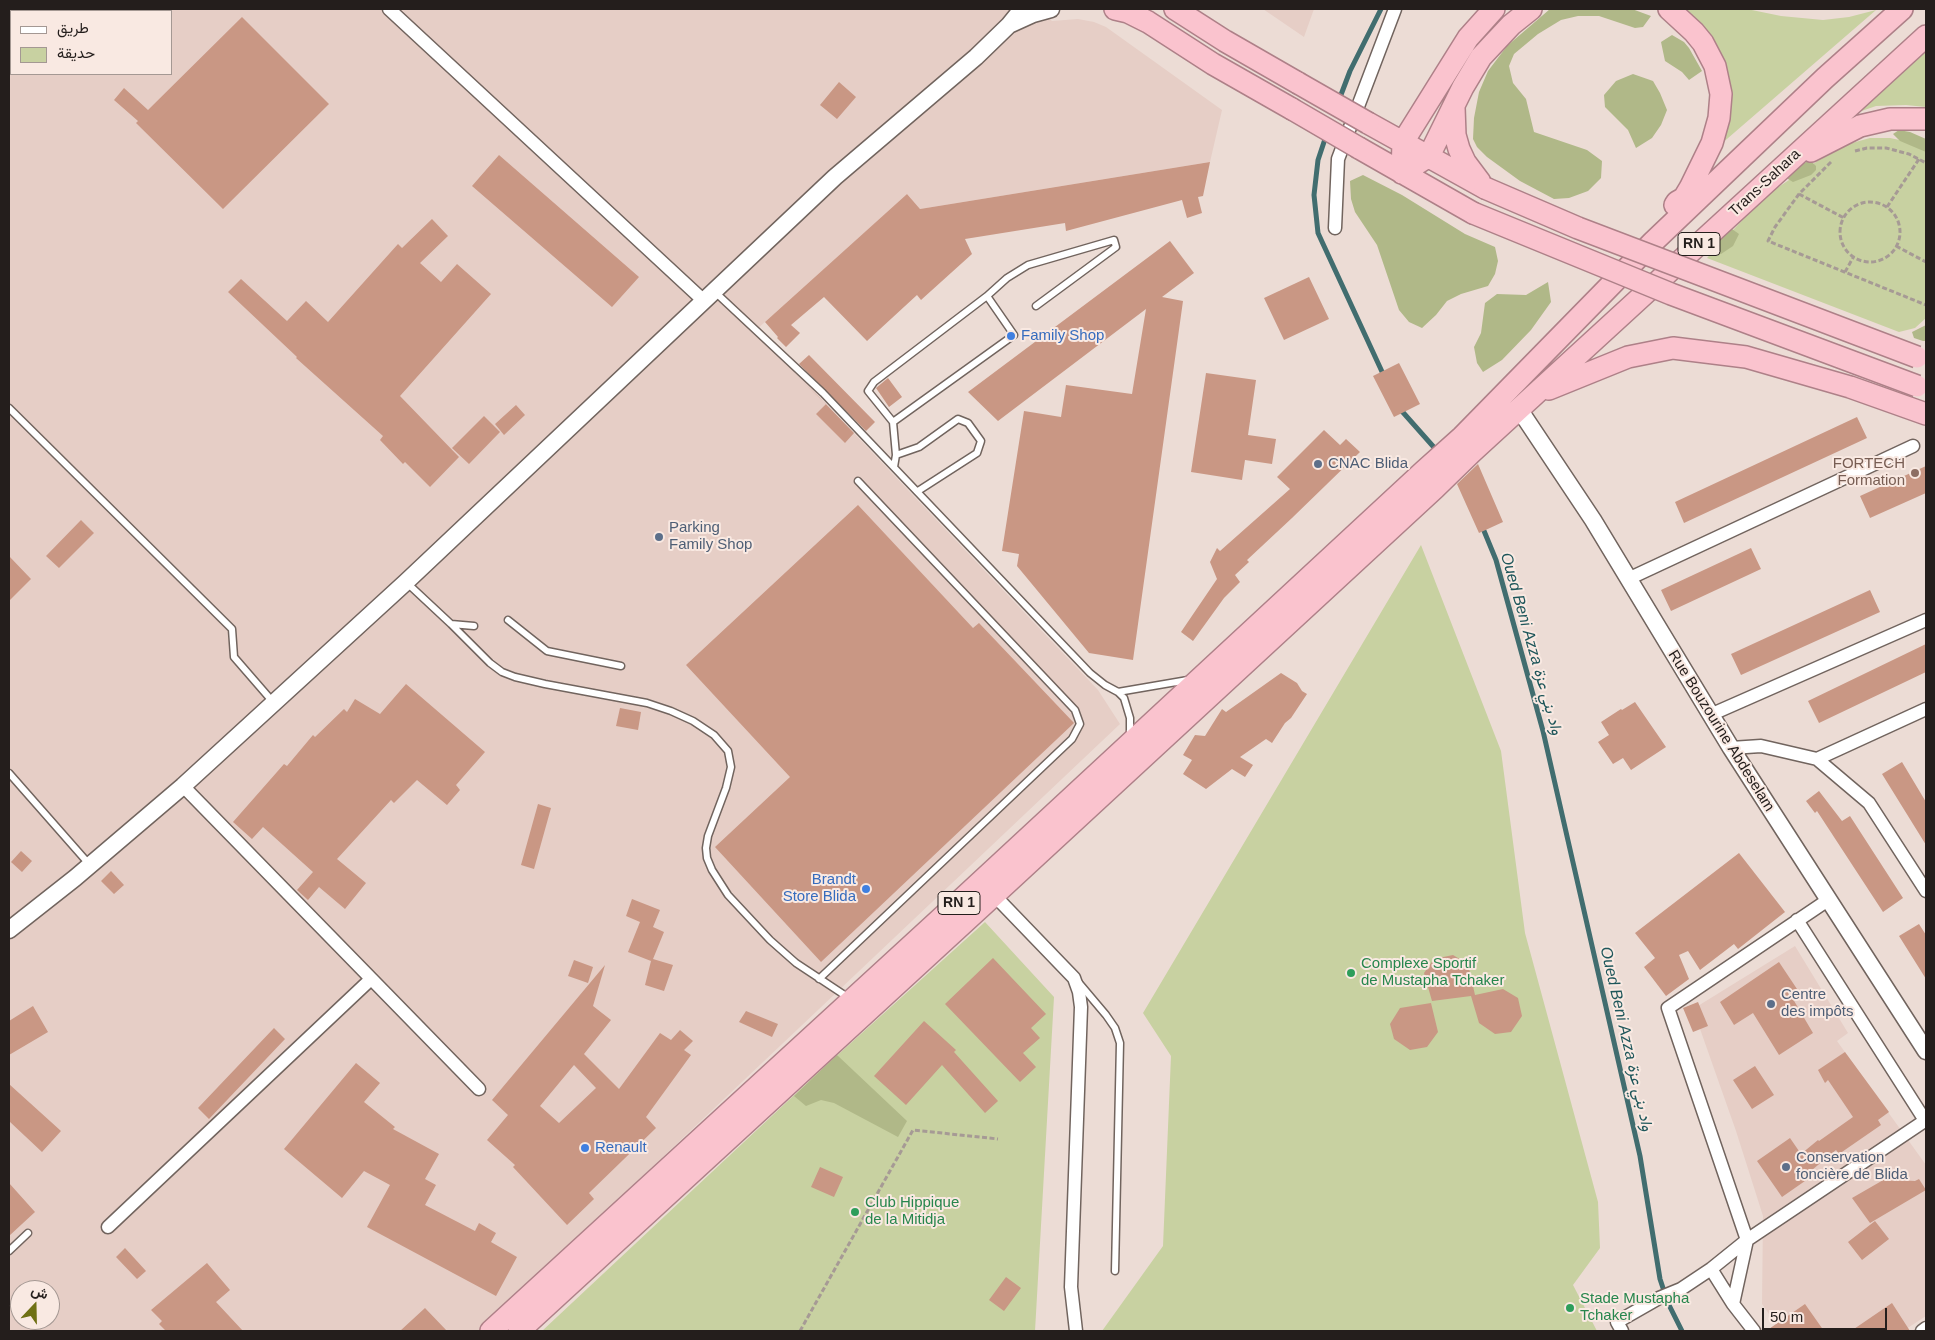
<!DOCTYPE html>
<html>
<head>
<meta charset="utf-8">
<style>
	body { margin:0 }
	#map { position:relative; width:1935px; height:1340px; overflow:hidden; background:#ecdcd5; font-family:Arial,Vazirmatn,sans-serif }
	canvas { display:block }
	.frame { position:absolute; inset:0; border:10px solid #241e1c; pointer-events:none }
	.legend { position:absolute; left:10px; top:10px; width:162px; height:65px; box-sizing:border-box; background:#f9e9e2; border:1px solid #a49893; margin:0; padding:6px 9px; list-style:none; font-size:15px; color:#241e1c }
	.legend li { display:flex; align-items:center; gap:10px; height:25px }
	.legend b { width:25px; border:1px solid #a49893 }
	.north { position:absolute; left:10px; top:1280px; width:50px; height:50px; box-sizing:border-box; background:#f9e9e2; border:1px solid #a49893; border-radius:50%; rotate:21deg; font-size:14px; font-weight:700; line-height:20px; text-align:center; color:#241e1c }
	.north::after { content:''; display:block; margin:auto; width:18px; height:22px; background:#6f7014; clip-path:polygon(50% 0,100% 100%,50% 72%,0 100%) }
	.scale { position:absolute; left:1762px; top:1308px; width:125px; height:22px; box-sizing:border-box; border:2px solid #241e1c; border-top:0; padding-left:6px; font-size:15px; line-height:18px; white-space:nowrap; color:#241e1c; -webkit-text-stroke:4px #f9e9e2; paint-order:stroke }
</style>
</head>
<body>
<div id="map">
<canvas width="1935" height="1340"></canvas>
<div class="frame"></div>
<ul class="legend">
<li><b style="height:6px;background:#fff"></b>طريق</li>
<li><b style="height:14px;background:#c8d1a1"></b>حديقة</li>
</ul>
<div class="north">ش</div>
<div class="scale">50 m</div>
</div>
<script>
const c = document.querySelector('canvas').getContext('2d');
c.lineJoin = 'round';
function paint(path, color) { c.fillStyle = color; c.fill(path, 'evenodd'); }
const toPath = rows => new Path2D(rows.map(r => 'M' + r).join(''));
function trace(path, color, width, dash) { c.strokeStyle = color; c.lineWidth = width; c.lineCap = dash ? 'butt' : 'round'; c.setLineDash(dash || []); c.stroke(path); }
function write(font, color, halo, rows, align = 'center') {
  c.font = font + ' Arial,Vazirmatn,sans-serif'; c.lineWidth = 4; c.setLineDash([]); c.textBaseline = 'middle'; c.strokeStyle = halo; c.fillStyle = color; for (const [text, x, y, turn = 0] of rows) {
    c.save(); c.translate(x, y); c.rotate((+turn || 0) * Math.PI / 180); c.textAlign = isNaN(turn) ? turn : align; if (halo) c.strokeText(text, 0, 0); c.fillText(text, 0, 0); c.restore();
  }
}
paint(toPath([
	[9,9,1040,9,1052,21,1078,19,1094,22,1106,27,1222,110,1210,162,920,209,907,194,756,330,1098,690,1120,724,479,1331,9,1331],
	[11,11,171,11,171,74,11,74],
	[20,1290,50,1290,50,1320,20,1320],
	[1263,9,1314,9,1304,37],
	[1795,946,1848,1033,1837,1041,1926,1165,1926,1316,1903,1331,1781,1331,1762,1304,1763,1216,1736,1131,1693,1009]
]), '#e6cec6');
paint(toPath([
	[1679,9,1747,9,1781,16,1823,20,1849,17,1876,10,1720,145,1729,116],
	[1926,46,1926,107,1906,105,1876,106,1850,115],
	[1870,138,1890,138,1909,142,1926,149,1926,318,1915,328,1899,332,1707,258,1748,214,1774,190,1834,150,1852,143],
	[1421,545,1501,751,1525,933,1598,1202,1600,1248,1573,1285,1597,1331,1102,1331,1163,1246,1171,1056,1143,1013],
	[985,922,1054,997,1035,1331,542,1331,821,1070]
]), '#c8d1a1');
paint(toPath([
	[1550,9,1632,9,1651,16,1643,27,1635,28,1599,16,1578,16,1561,20,1538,34,1514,54,1509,66,1513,83,1526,99,1534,132,1587,150,1602,161,1601,178,1588,191,1569,198,1554,199,1520,181,1487,157,1477,147,1473,139,1474,118,1479,92,1488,71,1507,46],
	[1672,35,1684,42,1689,48,1702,71,1689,80,1682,72,1665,61,1661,42],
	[1633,74,1653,81,1660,93,1667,110,1661,125,1652,138,1636,148,1628,130,1605,107,1604,95,1616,81],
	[1899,130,1910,132,1926,139,1926,152,1900,141,1893,134],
	[1810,160,1816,166,1816,170,1811,175,1793,182,1788,179,1786,173],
	[1363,175,1402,195,1465,234,1495,247,1498,261,1495,274,1488,286,1461,294,1447,301,1436,315,1422,328,1409,322,1399,310,1377,245,1355,212,1351,199,1350,181],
	[1732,229,1739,234,1733,246,1721,254,1710,253,1706,247,1718,234],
	[1548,282,1551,302,1531,330,1502,360,1483,372,1477,363,1474,347,1481,333,1485,303,1497,294,1526,295],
	[1926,325,1926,341,1923,341,1914,338,1912,332],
	[837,1055,907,1121,898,1137,834,1103,821,1100,806,1106,794,1096]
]), '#b0b888');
trace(toPath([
	[1339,100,1350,71,1381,9],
	[1326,136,1318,160,1314,195,1318,233,1384,376],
	[1400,409,1439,453],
	[1482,526,1496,560,1543,731,1640,1156,1660,1279,1668,1303,1682,1331]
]), '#416d6f', 5);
paint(toPath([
	[242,17,329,104,223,209,136,123,138,121,114,100,124,88,148,110],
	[839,82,856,97,837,119,820,105],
	[499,155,639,277,612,307,472,186],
	[1210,162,1203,196,1198,197,1202,213,1187,218,1182,200,1066,231,1065,223,965,239,972,254,921,300,917,295,867,341,824,297,791,325,800,333,786,347,777,338,778,337,765,322,907,194,920,209],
	[432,219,448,236,420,263,441,282,457,264,491,294,400,396,459,457,430,487,405,462,403,464,380,440,383,436,296,358,297,357,228,292,241,279,287,321,306,301,328,322,398,244,402,248],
	[1170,241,1194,273,1162,297,1183,301,1133,660,1089,653,1017,566,1019,554,1002,551,1024,411,1061,417,1066,385,1132,394,1146,309,998,421,968,392],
	[1309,277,1329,319,1284,340,1264,298],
	[809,355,875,422,866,431,799,364],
	[1399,363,1420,404,1394,417,1373,376],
	[1206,373,1256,380,1248,435,1276,439,1272,464,1245,460,1242,480,1191,472],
	[888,378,902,397,889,407,876,388],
	[804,383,819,397,854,433,845,443,816,414,826,404],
	[516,405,525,415,504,435,495,424],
	[484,416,500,432,469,464,452,448],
	[1857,417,1867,438,1684,523,1675,502],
	[1324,430,1340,445,1346,439,1360,452,1292,518,1247,560,1249,562,1235,575,1240,582,1224,598,1193,641,1181,632,1217,579,1210,562,1217,548,1220,551,1290,489,1277,477],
	[1478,464,1503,522,1479,533,1457,484],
	[1926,466,1926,493,1870,518,1860,496],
	[858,505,973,628,979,623,1074,723,821,962,715,847,790,777,686,665],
	[81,520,94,533,59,568,46,556],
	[1751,548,1761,569,1671,611,1661,590],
	[9,556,31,579,9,601],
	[1870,590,1880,612,1741,675,1731,654],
	[1926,644,1926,672,1819,723,1808,701],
	[1281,673,1297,683,1302,691,1307,694,1291,718,1285,723,1272,743,1266,739,1240,757,1253,765,1245,777,1232,769,1206,789,1183,774,1192,760,1183,755,1195,735,1205,736,1222,709,1226,712],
	[406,684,485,752,456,785,460,790,447,805,417,780,394,803,391,800,337,859,366,883,345,909,319,887,308,900,297,890,313,872,263,827,252,839,233,822,284,764,287,766,313,735,315,737,344,709,347,712,355,699,380,714],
	[1635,702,1666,747,1631,770,1623,758,1613,764,1598,742,1609,735,1601,722,1621,709,1622,710],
	[620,708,641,712,638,730,616,726],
	[1902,762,1926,802,1926,845,1882,774],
	[1819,791,1842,821,1850,816,1903,898,1883,912,1817,811,1815,813,1806,801],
	[538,804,551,808,534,869,521,865],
	[21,851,32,861,22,872,11,862],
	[1739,853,1785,912,1738,949,1734,944,1700,970,1688,951,1679,955,1689,979,1666,996,1644,967,1655,958,1635,933],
	[111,871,124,885,114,894,101,881],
	[632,899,660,910,653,927,664,932,653,959,673,965,664,991,645,985,651,961,628,952,640,922,626,916],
	[1919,924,1926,935,1926,979,1899,936],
	[1453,955,1468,964,1475,995,1503,989,1518,998,1522,1016,1511,1032,1495,1034,1479,1023,1471,996,1432,1001,1424,973,1434,959],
	[993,958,1046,1014,1031,1028,1040,1038,1023,1053,1036,1067,1020,1082,945,1004],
	[574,960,593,967,588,983,568,976],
	[1779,962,1797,989,1790,994,1813,1033,1779,1055,1753,1013,1734,1025,1720,1002],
	[605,965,593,1006,611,1020,584,1054,619,1089,660,1033,671,1040,680,1030,693,1041,684,1050,691,1055,646,1117,656,1128,589,1193,594,1199,567,1225,513,1167,515,1165,487,1140,508,1115,492,1100],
	[574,1065,596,1088,559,1123,540,1106],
	[1698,1002,1708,1026,1693,1032,1683,1008],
	[1431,1003,1438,1032,1427,1047,1410,1050,1394,1039,1390,1024,1400,1008],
	[33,1006,48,1032,9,1055,9,1021],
	[746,1011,778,1024,772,1037,739,1022],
	[924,1021,956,1050,954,1052,998,1101,985,1113,942,1065,906,1105,874,1076],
	[274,1028,285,1039,209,1119,198,1108],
	[1845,1052,1889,1112,1878,1120,1881,1125,1839,1154,1836,1150,1812,1170,1815,1174,1782,1197,1757,1161,1790,1138,1801,1154,1818,1140,1819,1141,1853,1117,1828,1080,1825,1083,1818,1070],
	[356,1063,380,1083,364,1102,395,1127,393,1129,439,1154,425,1179,436,1185,425,1205,475,1231,479,1223,496,1233,491,1242,517,1257,496,1296,367,1227,390,1185,364,1171,342,1198,284,1149],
	[1755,1066,1774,1095,1752,1109,1733,1080],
	[9,1084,61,1131,42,1152,9,1121],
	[820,1167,843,1177,834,1197,811,1187],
	[1892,1175,1896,1180,1915,1181,1919,1179,1926,1190,1870,1223,1852,1198],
	[9,1183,35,1212,9,1236],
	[1875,1221,1889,1239,1862,1260,1848,1242],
	[125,1248,146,1271,137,1279,116,1257],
	[207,1263,230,1290,216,1302,243,1331,166,1331,159,1324,162,1321,151,1310],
	[1006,1277,1021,1288,1004,1311,989,1300],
	[1892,1303,1910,1331,1851,1331],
	[1805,1304,1824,1331,1766,1331],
	[425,1308,447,1331,400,1331]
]), '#c99784');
const service = toPath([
	[715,292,823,393,1090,673,1105,685,1118,692,1124,698,1130,718,1130,735],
	[987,296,1007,278,1028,265,1114,240,1116,247,1036,306],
	[9,408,232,629,234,657,273,702],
	[893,422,1014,335,987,296,874,382,868,391,893,422,896,455,894,467],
	[896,455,919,447,958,419,968,423,981,441,977,453,918,491],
	[406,582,451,624,474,626],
	[508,620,547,651,621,666],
	[451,624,490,663,502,672,515,677,545,684,647,703,671,711,693,721,714,735,728,751,731,767,726,788,708,836,706,848,707,858,712,870,728,895,770,940,796,963,849,998],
	[1118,692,1188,680],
	[9,773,89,864],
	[819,979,1072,739,1080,724,1075,710,858,481],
	[1079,983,1106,1015,1115,1028,1120,1043,1115,1271],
	[9,1251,28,1233]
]);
const minor = toPath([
	[389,9,704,301],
	[1335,228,1338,159,1395,9],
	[1628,579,1913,446],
	[1710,715,1926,620],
	[1731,748,1761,746,1817,759,1926,709],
	[1817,759,1869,803,1926,891],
	[183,786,479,1089],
	[994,895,1074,978,1079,992,1081,1007,1071,1287,1076,1331],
	[1797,920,1926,1122],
	[108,1227,371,979],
	[1711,1269,1733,1304,1754,1331],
	[1733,1304,1747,1240,1668,1008,1828,900],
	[1622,1331,1617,1322,1659,1298,1681,1289,1711,1269,1747,1240,1926,1120],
	[1922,1331,1926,1328]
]);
const tertiary = toPath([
	[1011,24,1033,14,1051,9],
	[1519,409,1593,520,1731,748,1926,1051],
	[9,930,75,878,183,786,406,582,835,177,976,57,1009,25,1022,9]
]);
const trunk = toPath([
	[1115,9,1128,12,1148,22,1213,64,1292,109],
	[1175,9,1225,41,1298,83],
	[1669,9,1694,32,1703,43,1715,66,1721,94,1719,118,1712,143,1690,188,1684,198,1677,202,1675,205],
	[1454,107,1455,135,1459,149,1465,162,1480,182],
	[1368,123,1485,188],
	[1359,148,1473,213],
	[1811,151,1860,126,1890,119,1926,119],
	[1402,173,1429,156,1463,87,1481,57,1511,25,1531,9],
	[1402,173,1403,142,1468,38,1494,9],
	[1549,389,1628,357,1673,348,1746,357,1850,387,1926,414],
	[491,1331,962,899,1424,471,1462,437,1653,242,1825,78,1902,9],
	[519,1331,994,895,1435,488,1472,452,1926,36]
]);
trace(service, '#71645e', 9);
trace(minor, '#71645e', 15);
trace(tertiary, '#71645e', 19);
trace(trunk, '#ae8088', 24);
trace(toPath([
	[1855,151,1867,148,1886,148,1909,154,1926,163],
	[1831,162,1799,194,1775,227,1768,241,1926,305],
	[1799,194,1844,218],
	'1840 232a30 30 0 1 1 60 0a30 30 0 1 1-60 0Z',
	[1887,207,1919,159],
	[1896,246,1926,262],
	[1845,272,1854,256],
	[800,1331,913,1130,998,1139]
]), '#a69a95', 3, [5, 2.5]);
trace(service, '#fff', 6);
trace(minor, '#fff', 12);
trace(tertiary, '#fff', 16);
trace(trunk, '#fac3ce', 21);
const trunkBridge = toPath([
	[1298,83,1368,123],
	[1292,109,1359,148],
	[1485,188,1578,228,1917,357],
	[1473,213,1671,294,1917,386]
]);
trace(trunkBridge, '#ae8088', 24, []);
trace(trunkBridge, '#fac3ce', 21);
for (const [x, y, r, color] of [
	[1011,336,5,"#3f7fe0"],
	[1318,464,5,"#5c6f8a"],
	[1915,473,5,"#8d6e63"],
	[659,537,5,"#5c6f8a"],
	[866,889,5,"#3f7fe0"],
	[1351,973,5,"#2e9e5b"],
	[1771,1004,5,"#5c6f8a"],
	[585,1148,5,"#3f7fe0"],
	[1786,1167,5,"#5c6f8a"],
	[855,1212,5,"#2e9e5b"],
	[1570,1308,5,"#2e9e5b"]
]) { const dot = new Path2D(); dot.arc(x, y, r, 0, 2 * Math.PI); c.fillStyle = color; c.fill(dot); trace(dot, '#f9e9e2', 2); }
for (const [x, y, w] of [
	[1699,244,42],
	[959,903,42]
]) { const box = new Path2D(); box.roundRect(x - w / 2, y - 11.5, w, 23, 4); c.fillStyle = '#f9e9e2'; c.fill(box); trace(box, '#241e1c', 1); }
write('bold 14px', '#241e1c', null, [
	["RN 1",1699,244],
	["RN 1",959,903]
]);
write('15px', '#241e1c', '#f9e9e2', [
	["Trans-Sahara",1765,183,-43],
	["Rue Bouzourine Abdeselam",1721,731,58]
]);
write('15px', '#366cbe', '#f9e9e2', [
	["Family Shop",1021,336],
	["Brandt",856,880,"right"],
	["Store Blida",856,897,"right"],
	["Renault",595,1148]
], 'left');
write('15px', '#4e5e75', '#f9e9e2', [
	["CNAC Blida",1328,464],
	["Parking",669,528],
	["Family Shop",669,545],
	["Centre",1781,995],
	["des impôts",1781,1012],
	["Conservation",1796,1158],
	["foncière de Blida",1796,1175]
], 'left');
write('15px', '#785e54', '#f9e9e2', [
	["FORTECH",1905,464],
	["Formation",1905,481]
], 'right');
write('15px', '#27864d', '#f9e9e2', [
	["Complexe Sportif",1361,964],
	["de Mustapha Tchaker",1361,981],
	["Club Hippique",865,1203],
	["de la Mitidja",865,1220],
	["Stade Mustapha",1580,1299],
	["Tchaker",1580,1316]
], 'left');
write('italic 16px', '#1e565a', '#f9e9e2', [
	["Oued Beni Azza واد بني عزة",1531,644,74],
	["Oued Beni Azza واد بني عزة",1626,1039,77]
]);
</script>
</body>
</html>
